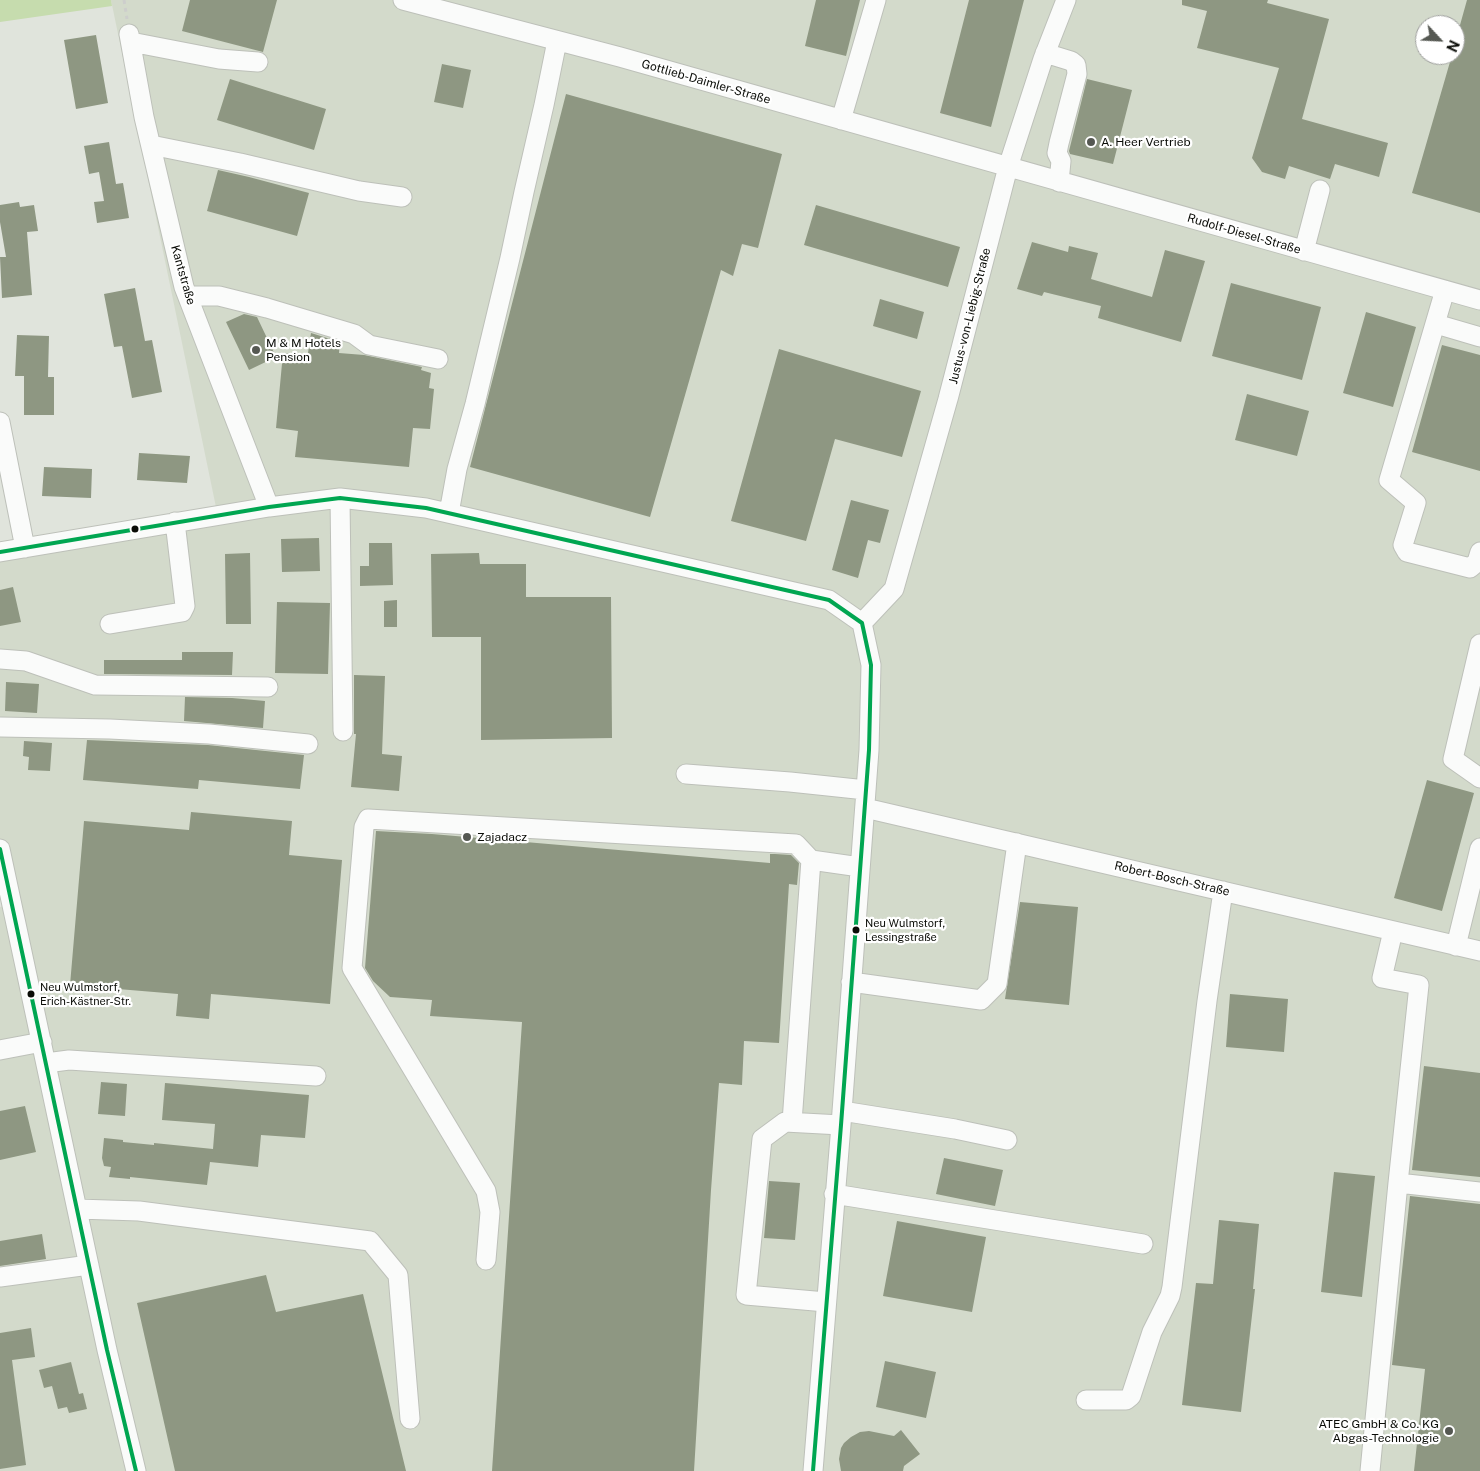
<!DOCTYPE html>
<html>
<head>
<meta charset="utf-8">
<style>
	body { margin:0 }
	#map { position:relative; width:1480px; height:1471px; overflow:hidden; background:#e0e4dc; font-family:"Public Sans",sans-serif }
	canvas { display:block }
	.north { position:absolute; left:1415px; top:15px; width:50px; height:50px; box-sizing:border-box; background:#fff; border:1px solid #9d9e9c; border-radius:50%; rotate:115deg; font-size:14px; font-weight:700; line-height:20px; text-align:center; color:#0a0c07 }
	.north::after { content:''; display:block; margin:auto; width:18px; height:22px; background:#555852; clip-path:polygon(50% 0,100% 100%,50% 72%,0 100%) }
</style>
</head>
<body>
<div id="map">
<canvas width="1480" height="1471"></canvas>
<div class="north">N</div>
</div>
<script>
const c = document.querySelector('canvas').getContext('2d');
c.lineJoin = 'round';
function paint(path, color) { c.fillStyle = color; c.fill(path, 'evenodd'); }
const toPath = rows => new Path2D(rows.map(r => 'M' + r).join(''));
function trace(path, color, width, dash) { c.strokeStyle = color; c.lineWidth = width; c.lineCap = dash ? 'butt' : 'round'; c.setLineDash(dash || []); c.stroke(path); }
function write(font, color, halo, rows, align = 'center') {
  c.font = font + ' "Public Sans",sans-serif'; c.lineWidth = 4.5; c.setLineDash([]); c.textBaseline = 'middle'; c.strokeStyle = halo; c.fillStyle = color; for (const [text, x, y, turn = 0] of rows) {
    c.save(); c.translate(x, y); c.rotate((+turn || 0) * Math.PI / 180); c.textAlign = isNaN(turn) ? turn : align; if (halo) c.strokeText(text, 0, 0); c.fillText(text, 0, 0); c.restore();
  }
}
paint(toPath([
	[111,0,1480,0,1480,1471,0,1471,0,907,4,906,0,883,0,548,217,512],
	[1425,25,1455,25,1455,55,1425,55]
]), '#d3dacb');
paint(toPath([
	[0,0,111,0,112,6,0,22]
]), '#c6dcae');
paint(toPath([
	[190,0,277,0,263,52,182,31],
	[816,0,860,0,846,56,805,46],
	[969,0,1024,0,991,127,940,113],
	[1182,0,1268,0,1267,3,1329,19,1302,119,1388,143,1379,177,1335,164,1330,179,1289,166,1285,179,1262,172,1252,158,1279,68,1197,48,1207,11,1182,5],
	[1467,0,1480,0,1480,213,1412,193,1452,55,1455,55,1455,43],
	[96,35,108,103,76,109,64,40],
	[442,64,471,70,463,108,434,102],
	[230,79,326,109,314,150,217,120],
	[1087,79,1132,90,1113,164,1070,154,1069,151],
	[566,94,782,154,758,248,742,244,733,276,721,270,650,517,470,467],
	[109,142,116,184,123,183,129,218,97,223,94,202,104,201,99,172,89,174,84,146],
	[218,170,249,177,309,193,297,236,207,211],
	[19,202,20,207,34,205,38,231,27,232,32,295,2,298,0,257,6,257,0,222,0,205],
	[816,205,960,247,948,287,804,245],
	[1032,242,1068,252,1069,246,1098,253,1091,279,1152,297,1165,250,1205,261,1181,342,1098,318,1101,306,1044,292,1042,296,1017,289],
	[1231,283,1321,307,1302,380,1212,356],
	[135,288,145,341,152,340,162,392,132,398,122,346,114,347,104,294],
	[880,299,924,312,917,339,873,326],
	[1366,312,1416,327,1393,407,1343,393],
	[244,314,257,317,276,357,249,370,226,322],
	[311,333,340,342,339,353,364,355,422,367,421,370,431,373,429,388,434,389,430,429,413,428,409,467,295,457,298,431,276,428,283,353,308,353],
	[17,335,49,336,48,377,54,377,54,415,24,415,24,376,15,376],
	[1442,345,1480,355,1480,471,1412,452],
	[779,349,921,391,902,457,835,439,806,541,731,521],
	[1247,394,1309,411,1297,456,1235,440],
	[139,453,190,456,187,483,137,480],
	[44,467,92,469,91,498,42,496],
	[851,500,889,510,880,543,868,540,858,578,832,570],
	[319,538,320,571,282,572,281,539],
	[369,543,392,543,393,585,360,586,360,566,369,566],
	[250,553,251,624,226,624,225,554],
	[479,553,480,564,526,564,526,597,611,597,612,738,481,740,481,637,432,637,431,554],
	[13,587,21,622,0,626,0,590],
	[397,600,397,627,384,627,384,601],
	[277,602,330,603,328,674,275,673],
	[182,652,233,652,232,675,104,674,104,660,182,660],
	[354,675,385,676,382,754,402,756,399,791,351,787,356,734,354,734],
	[6,682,39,684,37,713,5,711],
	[185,697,232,698,265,701,263,728,184,721],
	[87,740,208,745,304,755,300,789,199,780,198,789,83,780],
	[24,741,52,743,50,771,28,770,29,757,23,756],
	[1427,780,1474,793,1442,911,1394,898],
	[191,812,292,821,289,855,342,860,330,1004,211,994,209,1019,176,1016,178,994,70,985,84,821,189,830],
	[376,831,432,834,770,863,770,854,775,854,791,855,799,863,797,885,789,884,779,1043,744,1041,742,1085,719,1083,711,1190,694,1471,492,1471,522,1022,430,1016,432,1000,390,997,373,981,365,968],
	[1020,902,1078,907,1069,1005,1005,999],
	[1230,994,1288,999,1284,1052,1226,1047],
	[1424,1066,1480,1073,1480,1177,1412,1170],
	[101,1082,127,1084,125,1116,98,1114],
	[165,1083,309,1095,305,1138,261,1135,258,1167,210,1162,207,1185,130,1177,130,1179,109,1177,111,1167,104,1166,102,1158,104,1138,123,1140,123,1142,154,1145,154,1143,213,1149,215,1124,162,1120],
	[25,1106,36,1152,0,1160,0,1111],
	[944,1158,1003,1170,995,1206,936,1194],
	[1334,1172,1375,1176,1362,1297,1321,1292],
	[769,1181,800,1183,795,1240,764,1238],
	[1410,1196,1480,1204,1480,1471,1414,1471,1425,1369,1392,1365],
	[1219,1220,1259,1224,1253,1289,1255,1289,1241,1412,1182,1405,1196,1283,1213,1284],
	[897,1221,986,1237,972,1312,883,1296],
	[42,1234,46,1259,0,1266,0,1241],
	[266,1275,276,1312,363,1294,406,1471,175,1471,137,1303],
	[31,1328,35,1357,12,1360,26,1465,0,1469,0,1333],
	[885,1361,936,1372,926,1418,876,1407],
	[71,1362,79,1394,83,1393,87,1409,69,1413,67,1407,58,1409,52,1386,44,1388,39,1370],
	[901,1430,920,1454,904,1466,903,1471,841,1471,839,1459,841,1448,844,1443,851,1437,860,1432,869,1431,894,1436]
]), '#8e9782');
const minor = toPath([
	[403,0,620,57,1480,300],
	[129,34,144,117,184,287,269,507],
	[131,42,219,59,258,62],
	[1045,53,1071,61,1076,65,1077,74,1059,143,1057,153,1061,161,1059,182],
	[841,120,876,0],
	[151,145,240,163,359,191,402,197],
	[1304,251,1320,190],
	[1445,290,1389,480,1416,503,1403,545,1407,552,1470,568,1477,562,1480,552],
	[188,296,219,296,267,308,354,334,369,345,438,359],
	[1436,324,1480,337],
	[0,422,25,548],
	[340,498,343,731],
	[449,513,457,469,475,404,510,258,524,192,544,105,557,41],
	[0,552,269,507,340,498,426,508,829,600,862,623,871,665,869,750,841,1125,813,1471],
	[862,623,894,589,948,399,1008,167,1043,59,1066,0],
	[110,624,182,612,185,606,175,522],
	[1480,644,1453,759,1480,778],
	[0,659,26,661,95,685,268,687],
	[0,727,110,729,209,734,308,744],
	[686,774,790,782,866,790],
	[865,808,1480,951],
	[0,849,107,1350,136,1471],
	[1393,931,1382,978,1419,985,1398,1183],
	[1456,946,1480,848],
	[851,982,981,1000,997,984,1017,843],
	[0,1050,42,1042],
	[46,1063,69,1060,316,1076],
	[842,1111,955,1129,1007,1140],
	[792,1122,811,860],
	[834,1194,1143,1244],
	[77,1209,139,1211,370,1241,398,1275,410,1419],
	[486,1260,490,1212,486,1191,352,968,364,827,368,819,796,844,811,860,860,867],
	[0,1277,89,1265],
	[826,1302,746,1295,762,1139,785,1122,841,1125],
	[1086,1400,1126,1400,1131,1396,1152,1332,1170,1296,1172,1287,1207,1001,1223,891],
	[1370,1471,1398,1183,1480,1192]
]);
trace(minor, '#bdc0b9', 21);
trace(toPath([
	[124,0,127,19]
]), '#cdcecc', 3, [4, 4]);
trace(minor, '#fafbfa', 19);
trace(toPath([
	[0,552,269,507,340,498,426,508,829,600,862,623,871,665,869,750,841,1125,813,1471],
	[0,849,107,1350,136,1471]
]), '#00a651', 4);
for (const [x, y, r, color] of [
	[1091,142,5,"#555852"],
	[256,350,5,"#555852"],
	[135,529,4.5,"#0a0c07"],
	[467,837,5,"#555852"],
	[856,930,4.5,"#0a0c07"],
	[31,994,4.5,"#0a0c07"],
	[1449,1431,5,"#555852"]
]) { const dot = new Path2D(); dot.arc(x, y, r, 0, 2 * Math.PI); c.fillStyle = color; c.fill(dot); trace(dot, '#fff', 2); }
write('11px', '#0a0c07', '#fff', [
	["Neu Wulmstorf,",865,924],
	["Lessingstraße",865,938],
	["Neu Wulmstorf,",40,988],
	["Erich-Kästner-Str.",40,1002]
], 'left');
write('12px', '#0a0c07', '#fff', [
	["Gottlieb-Daimler-Straße",706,82,16],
	["Rudolf-Diesel-Straße",1244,234,16],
	["Kantstraße",183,275,74],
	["Justus-von-Liebig-Straße",970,316,-76],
	["Robert-Bosch-Straße",1172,879,13]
]);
write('12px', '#0a0c07', '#fff', [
	["A. Heer Vertrieb",1101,142],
	["M & M Hotels",266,343],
	["Pension",266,357],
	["Zajadacz",477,837],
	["ATEC GmbH & Co. KG",1439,1424,"right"],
	["Abgas-Technologie",1439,1438,"right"]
], 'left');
</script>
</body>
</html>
